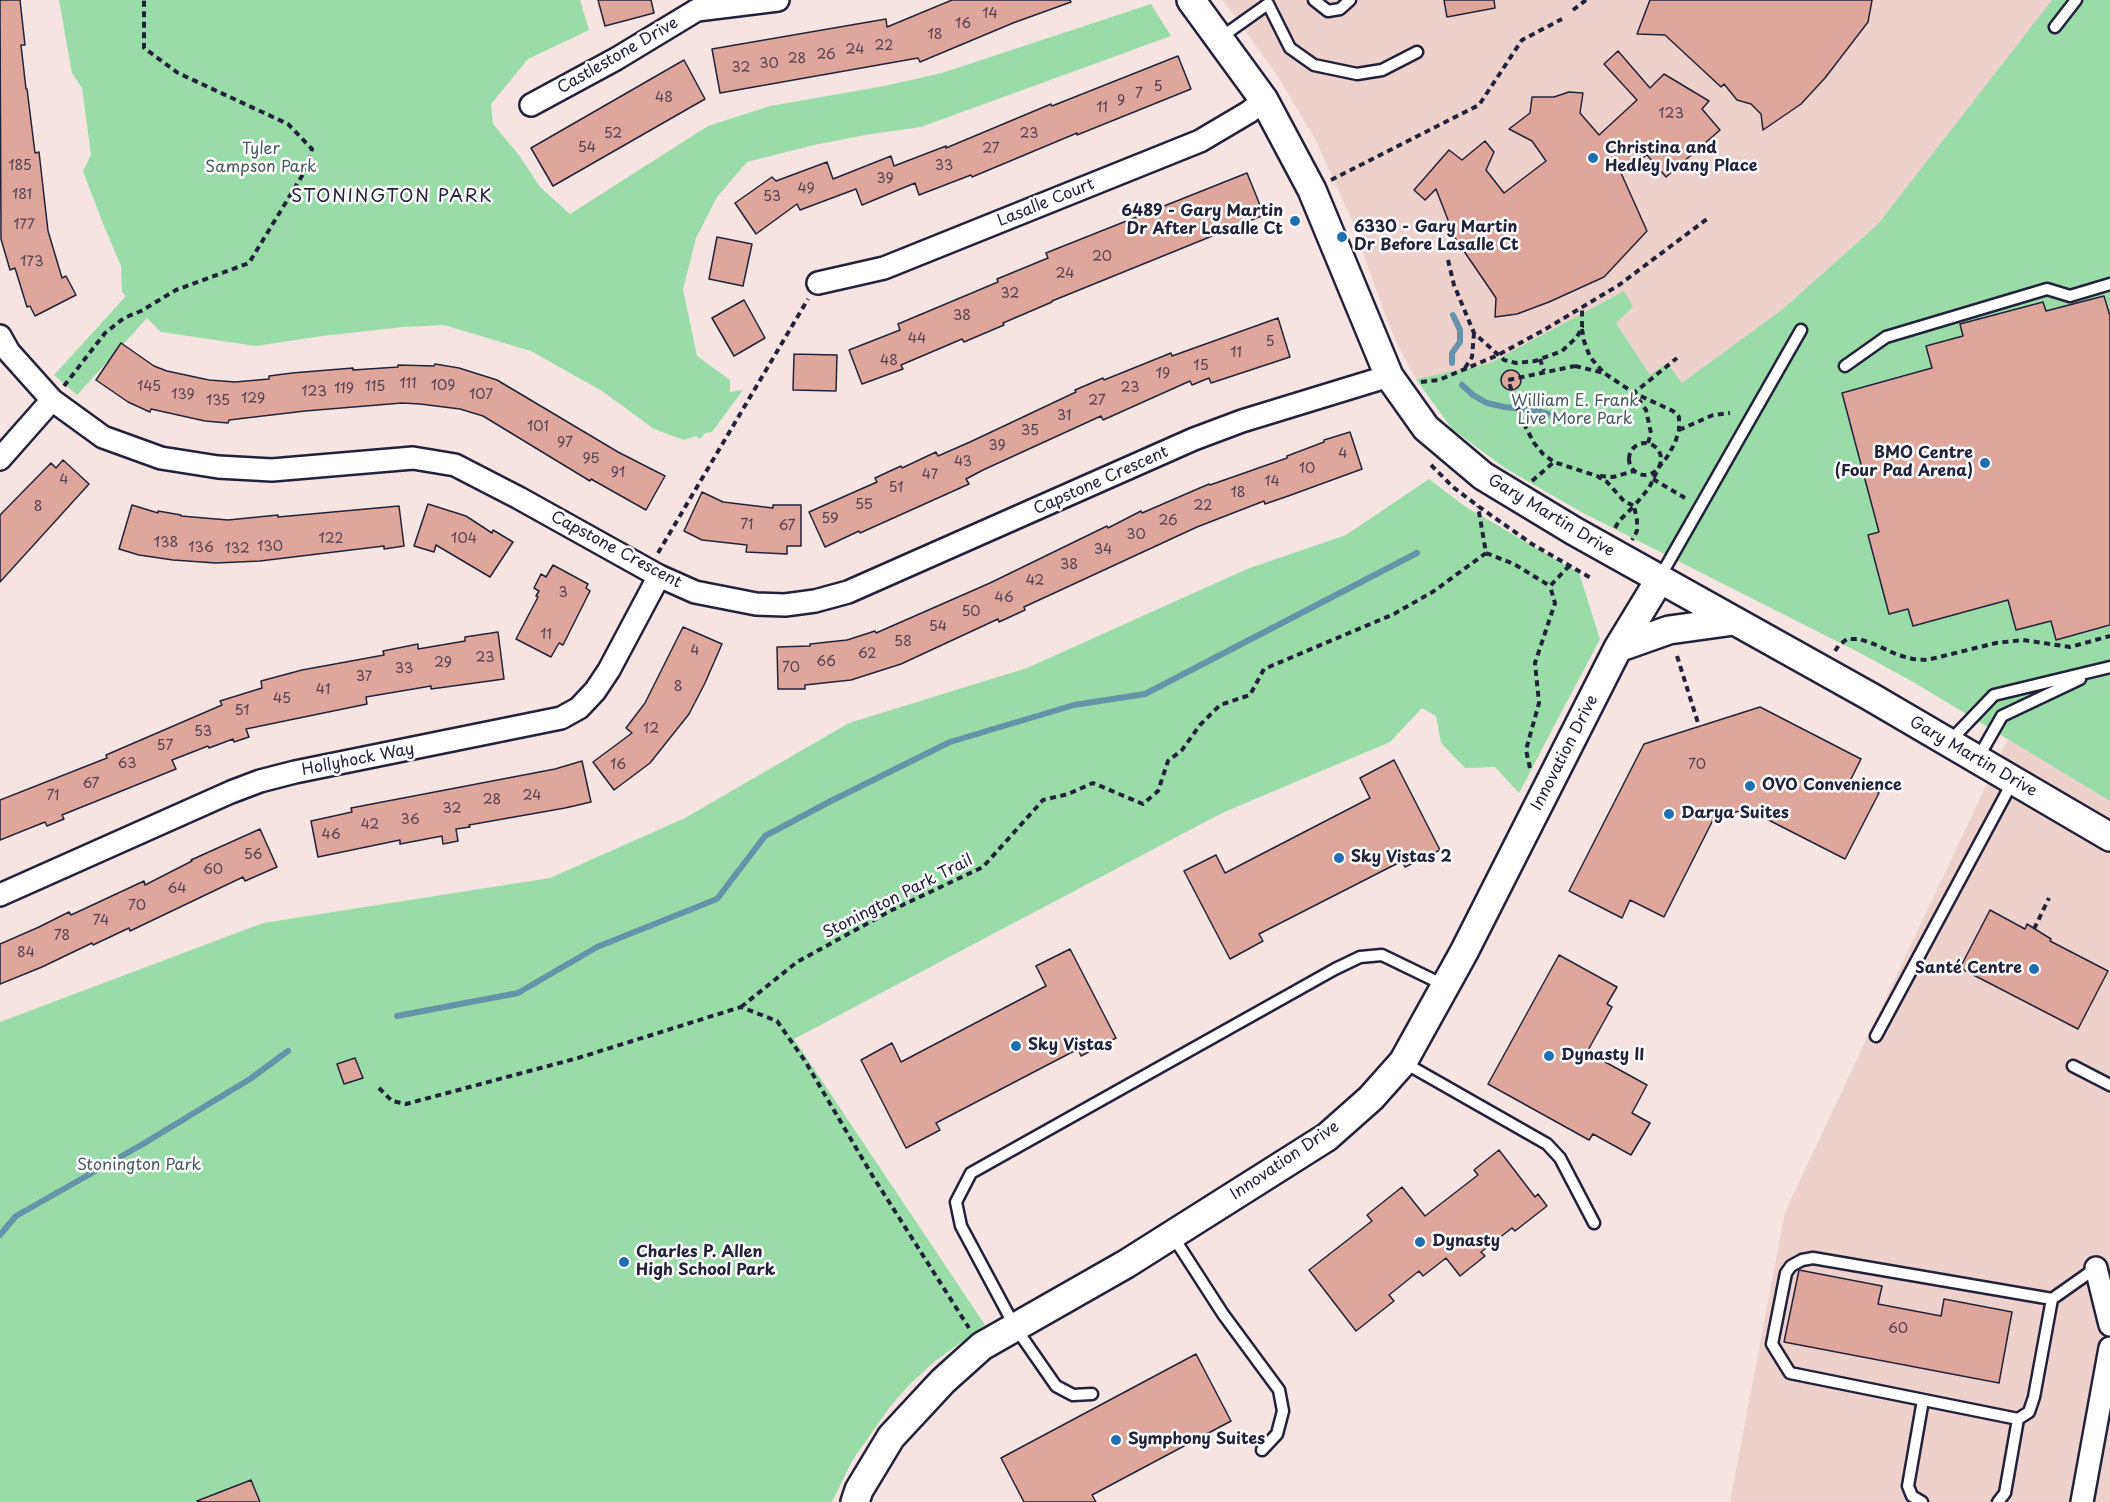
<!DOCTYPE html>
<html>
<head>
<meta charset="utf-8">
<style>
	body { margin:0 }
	canvas { display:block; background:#f5e4e1 }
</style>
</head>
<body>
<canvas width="2110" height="1502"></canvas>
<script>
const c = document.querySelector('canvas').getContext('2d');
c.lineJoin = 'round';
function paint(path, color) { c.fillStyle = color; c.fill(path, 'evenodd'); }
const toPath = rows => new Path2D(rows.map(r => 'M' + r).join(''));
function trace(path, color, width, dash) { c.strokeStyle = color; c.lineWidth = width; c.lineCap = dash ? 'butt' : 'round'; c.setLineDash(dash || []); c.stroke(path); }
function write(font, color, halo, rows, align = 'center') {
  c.font = font + ' "Playpen Sans",sans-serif'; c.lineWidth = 5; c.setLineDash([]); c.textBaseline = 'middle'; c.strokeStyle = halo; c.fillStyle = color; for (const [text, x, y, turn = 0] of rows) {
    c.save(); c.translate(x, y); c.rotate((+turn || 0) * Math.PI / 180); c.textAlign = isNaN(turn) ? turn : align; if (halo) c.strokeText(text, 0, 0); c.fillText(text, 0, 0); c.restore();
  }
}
paint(toPath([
	[1223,0,2052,0,1878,224,1783,309,1682,384,1650,375,1616,323,1633,307,1623,292,1490,363,1416,379,1401,352,1387,320,1350,216,1315,139,1277,75],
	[2008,739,2110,801,2110,1502,1730,1502,1785,1212]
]), '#eed1cc');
paint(toPath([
	[59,0,580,0,589,30,528,59,491,104,493,124,519,155,540,187,570,214,708,126,770,106,884,86,942,73,1151,4,1171,36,921,127,865,135,814,145,747,162,717,197,696,238,683,289,697,356,730,380,730,392,743,390,712,432,705,433,700,439,696,436,684,440,654,429,602,391,531,351,444,325,403,327,322,336,256,346,161,332,147,318,77,395,54,375,126,296,122,292,121,266,104,226,83,171,91,155,82,88,72,73],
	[2052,0,2110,0,2110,801,1915,683,1862,654,1583,513,1505,468,1452,429,1416,379,1490,363,1624,291,1633,307,1616,323,1650,375,1667,363,1682,383,1783,309,1878,224],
	[1429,479,1466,507,1579,573,1600,639,1519,793,1495,767,1465,768,1441,743,1436,716,1422,708,1390,742,1222,813,794,1039,985,1325,934,1362,909,1385,889,1408,852,1461,832,1502,0,1502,0,1022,263,923,550,878,685,818,849,723,1027,668,1247,569,1346,535]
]), '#9adca7');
trace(toPath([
	[1452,363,1452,353,1460,342,1460,330,1453,315],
	[1462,385,1473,395,1487,403,1504,407,1534,410,1548,414],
	[397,1016,518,993,597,947,717,899,765,836,831,801,950,742,1074,705,1145,694,1417,553],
	[0,1235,16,1216,143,1144,250,1079,288,1051]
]), '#6593a9', 6);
const building = toPath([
	[0,0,20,0,25,45,21,45,26,89,27,89,35,153,39,152,48,231,62,278,66,276,76,295,35,316,30,306,27,307,15,268,10,270,1,239,0,0],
	[598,0,651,0,654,13,605,26,598,0],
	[952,0,1070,0,1071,2,1013,23,920,62,918,58,720,93,712,49,886,19,887,27,952,0],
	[1444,0,1494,0,1495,8,1447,17,1444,0],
	[1650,0,1872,0,1868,22,1825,78,1801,104,1763,130,1761,114,1751,104,1737,100,1724,84,1721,87,1665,35,1637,34,1650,0],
	[1618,51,1650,88,1664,74,1709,101,1702,109,1720,130,1666,177,1647,155,1621,173,1647,231,1604,277,1549,302,1517,314,1495,317,1496,298,1455,238,1436,189,1425,200,1414,190,1449,150,1462,160,1485,141,1494,152,1486,170,1504,193,1546,161,1532,141,1509,129,1530,113,1532,97,1554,97,1569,92,1583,93,1580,113,1599,135,1637,100,1604,64,1618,51],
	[1178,56,1191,89,1077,135,1077,133,972,177,971,175,919,195,915,183,862,205,856,189,800,210,797,204,756,234,735,203,772,177,776,181,827,162,833,179,891,156,894,166,946,146,946,148,1051,104,1052,106,1178,56],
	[684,60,705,99,553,186,531,148,684,60],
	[1247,173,1264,215,1052,301,1052,302,1003,323,1004,325,964,342,962,339,901,365,903,369,862,384,849,350,900,330,898,324,998,282,997,279,1048,258,1046,253,1247,173],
	[717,237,752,244,743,286,709,279,717,237],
	[2104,296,2110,316,2110,625,2056,640,2051,621,2016,630,2008,600,1913,626,1908,609,1889,614,1868,535,1879,532,1842,393,1932,368,1926,346,1963,336,1960,324,2043,302,2046,311,2104,296],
	[744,300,765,338,734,356,712,318,744,300],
	[1278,318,1290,357,1211,383,1209,378,1192,385,1190,381,1103,420,1101,416,983,470,966,479,969,484,860,533,859,531,825,547,809,512,877,482,875,478,901,466,902,468,936,452,938,456,970,442,1076,392,1075,390,1103,378,1104,380,1171,353,1172,356,1278,318],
	[121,343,154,366,167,371,209,380,235,382,269,379,269,376,292,373,353,368,353,370,398,367,398,365,434,366,435,364,459,368,497,380,618,452,665,476,646,510,591,479,590,481,483,416,460,409,420,404,402,403,305,411,229,420,228,423,205,421,151,409,150,412,128,402,96,380,121,343],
	[794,354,837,355,836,391,793,390,794,354],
	'1501 380a10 10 0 1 1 20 0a10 10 0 1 1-20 0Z',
	[1350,432,1362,469,1291,495,1265,504,1264,501,1197,527,1024,607,1025,610,999,622,998,619,901,664,851,680,805,685,805,689,778,689,777,647,810,646,810,644,847,640,875,631,876,633,990,583,1107,526,1108,528,1141,511,1142,513,1209,484,1210,485,1287,458,1287,456,1324,442,1324,440,1350,432],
	[63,460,89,484,0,582,0,515,51,463,56,468,63,460],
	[702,492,723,502,773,508,773,505,801,505,801,546,787,546,787,554,746,552,747,545,702,540,684,531,702,492],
	[428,504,466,516,492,533,493,530,513,542,490,577,436,545,434,552,414,546,428,504],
	[132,505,158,513,158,511,181,515,181,516,228,520,278,515,278,517,399,506,404,546,384,549,384,546,260,561,216,563,173,560,139,555,119,549,132,505],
	[553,565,588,584,586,588,590,591,563,645,559,643,551,657,516,639,538,597,536,596,539,591,534,588,541,574,546,577,553,565],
	[683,627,722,644,705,683,689,714,650,763,614,790,593,762,632,733,626,728,645,703,683,627],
	[498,632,504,679,431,689,431,686,366,697,367,704,246,729,249,737,234,742,233,739,209,748,208,746,172,760,176,769,62,815,64,819,47,826,45,822,0,840,0,800,107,758,106,755,222,705,220,701,262,688,261,681,302,670,384,655,383,651,418,644,418,649,465,641,465,637,498,632],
	[1760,707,1861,759,1851,779,1879,793,1845,859,1747,809,1714,818,1664,917,1630,900,1622,918,1569,891,1644,744,1760,707],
	[1394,760,1440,850,1405,867,1402,861,1259,934,1263,941,1230,959,1184,871,1216,855,1225,873,1370,798,1360,778,1394,760],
	[582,761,591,802,565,808,469,825,470,827,456,829,458,841,443,844,442,836,400,844,400,840,318,857,311,821,352,812,351,808,555,769,582,761],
	[260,829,277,867,245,881,243,877,130,931,129,928,93,945,92,943,42,967,0,984,0,944,39,927,69,912,71,915,144,881,145,885,192,861,191,860,260,829],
	[1990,910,2025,929,2027,924,2051,939,2050,941,2108,971,2078,1029,1960,968,1990,910],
	[1070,949,1116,1038,1081,1056,1078,1049,936,1123,940,1130,906,1148,861,1060,892,1043,901,1062,1046,986,1036,966,1070,949],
	[1559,955,1617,987,1607,1004,1612,1007,1587,1052,1647,1085,1632,1113,1650,1123,1631,1155,1593,1134,1589,1140,1488,1084,1559,955],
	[355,1058,363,1078,344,1084,337,1064,355,1058],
	[1499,1150,1535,1197,1538,1194,1547,1206,1515,1231,1512,1228,1481,1252,1485,1256,1460,1276,1446,1258,1423,1276,1419,1271,1389,1295,1394,1301,1356,1331,1309,1270,1372,1221,1367,1215,1402,1187,1425,1216,1478,1175,1474,1170,1499,1150],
	[1799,1270,1882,1286,1878,1304,1941,1316,1944,1299,2012,1312,1999,1383,1784,1342,1799,1270],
	[1196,1354,1231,1421,1092,1495,1096,1502,1024,1502,1001,1458,1196,1354],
	[251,1480,260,1502,198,1502,197,1501,251,1480]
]);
paint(building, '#dfa69b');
trace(building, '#22223b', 1.5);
const service = toPath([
	[1314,0,1328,11,1340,9,1350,0],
	[2055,27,2076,0],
	[1220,38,1268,4,1290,48,1314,65,1357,74,1382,70,1417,52],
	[1845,366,1886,337,2047,289,2070,296,2110,284],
	[1660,577,1801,330],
	[1948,743,1994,695,2110,667],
	[1978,758,2002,716,2080,679],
	[1876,1036,2013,781],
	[1403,1062,1547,1144,1560,1158,1594,1223],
	[2073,1066,2110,1085],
	[1172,1235,1223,1314,1279,1390,1283,1411,1277,1434,1262,1450],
	[2052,1299,1813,1258,1802,1260,1791,1266,1786,1273,1772,1344,1790,1373,2018,1419,2029,1412,2034,1397,2052,1299,2096,1268],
	[1092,1394,1073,1395,1056,1386,1015,1327,961,1226,956,1202,971,1173,1335,969,1360,957,1382,955,1446,986],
	[1922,1502,1912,1496,1908,1486,1923,1400],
	[1998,1502,2005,1493,2018,1419]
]);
const minor = toPath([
	[531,105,616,59,697,10,778,0],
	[818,283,884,268,1200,141,1249,112,1264,100],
	[0,336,9,352,52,400,103,437,161,458,218,467,272,470,413,458,455,465,519,498,659,576,695,592,756,604,785,605,815,601,848,592,1194,439,1242,421,1389,376],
	[0,459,52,400],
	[0,895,231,792,260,781,295,772,561,718,579,708,595,691,609,670,659,576],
	[2096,1268,2110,1325],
	[2082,1502,2110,1348]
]);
const tertiary = toPath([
	[1191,0,1264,100,1312,190,1389,376,1426,428,1483,476,1574,531,1871,697,2110,837],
	[1618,648,1669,630,1734,621],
	[855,1502,859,1490,891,1437,943,1381,982,1346,1126,1264,1327,1137,1371,1098,1403,1062,1464,952,1618,648,1660,579]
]);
trace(service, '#22223b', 15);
trace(minor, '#22223b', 26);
trace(tertiary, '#22223b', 32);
trace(toPath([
	[1573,10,1586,0],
	[1331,180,1479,105,1522,40,1562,19],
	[1448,260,1454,285,1474,333,1504,360,1516,363,1535,361,1562,351,1577,337,1582,327,1582,308],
	[1582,329,1584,341,1590,357,1603,372],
	[1540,359,1544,371],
	[1575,366,1604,373,1634,393,1673,411,1679,417,1679,430,1675,443,1667,457,1659,467,1649,488,1634,506,1624,501,1607,482,1597,476,1554,462,1543,454,1534,443,1521,418,1508,380,1575,366],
	[1465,368,1472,357,1474,333],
	[1421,382,1439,380,1498,355,1544,330,1619,285,1707,219],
	[64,386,105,333,124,318,141,311,176,290,249,263,308,166,312,149,288,124,178,73,144,48,144,0],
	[1679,430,1713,415,1730,413],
	'1629 459a16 16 0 1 1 32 0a16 16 0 1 1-32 0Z',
	[1648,443,1651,433,1646,410,1634,393,1677,358],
	[1431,465,1453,487,1478,506,1532,544,1591,578],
	[1600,476,1613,477,1634,471],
	[1653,479,1685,498],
	[1532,481,1554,462],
	[1615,528,1619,521,1634,506,1637,520,1637,531,1632,540],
	[658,553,808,299],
	[1486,553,1514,564,1550,586,1569,566],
	[1835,651,1839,645,1847,639,1859,639,1874,644,1898,655,1913,659,1927,660,1996,643,2023,640,2070,647,2110,636],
	[1677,656,1699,726],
	[1530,768,1526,750,1539,703,1535,663,1555,603,1550,586],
	[2034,929,2049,898],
	[741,1007,797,962,892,910,983,867,1043,800,1068,794,1093,783,1143,804,1158,791,1168,761,1182,750,1200,725,1220,705,1250,695,1264,669,1394,614,1434,591,1486,553,1478,506],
	[379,1088,392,1101,406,1104,578,1058,741,1007,777,1021,805,1061,872,1175,969,1328]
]), '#22223b', 4, [6, 4.5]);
trace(service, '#fff', 10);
trace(minor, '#fff', 21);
trace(tertiary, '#fff', 27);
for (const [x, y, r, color] of [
	[1593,158,6,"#1f6fb2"],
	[1295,221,6,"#1f6fb2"],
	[1342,237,6,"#1f6fb2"],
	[1985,463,6,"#1f6fb2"],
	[1750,786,6,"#1f6fb2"],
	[1669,814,6,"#1f6fb2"],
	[1339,858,6,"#1f6fb2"],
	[2034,969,6,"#1f6fb2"],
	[1016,1046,6,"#1f6fb2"],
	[1549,1056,6,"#1f6fb2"],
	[1420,1242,6,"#1f6fb2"],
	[624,1262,6,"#1f6fb2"],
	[1116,1440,6,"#1f6fb2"]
]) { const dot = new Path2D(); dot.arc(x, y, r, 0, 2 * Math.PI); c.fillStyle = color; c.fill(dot); trace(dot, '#fff', 2); }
write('14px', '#514353', null, [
	["14",990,14],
	["16",963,24],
	["18",935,35],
	["22",884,46],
	["24",855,50],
	["26",826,55],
	["28",797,59],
	["30",769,64],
	["32",741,68],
	["5",1158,87],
	["7",1139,94],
	["48",664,98],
	["9",1121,101],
	["11",1102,108],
	["123",1671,114],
	["52",613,134],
	["23",1029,134],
	["54",587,148],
	["27",991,149],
	["185",20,166],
	["33",944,166],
	["39",885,179],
	["49",806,189],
	["181",22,195],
	["53",772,197],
	["177",24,225],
	["20",1102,257],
	["173",32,262],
	["24",1065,274],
	["32",1010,294],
	["38",962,316],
	["44",917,339],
	["5",1270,342],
	["11",1236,353],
	["48",889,361],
	["15",1201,366],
	["19",1163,374],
	["111",408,384],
	["109",443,386],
	["145",149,387],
	["115",375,387],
	["23",1130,388],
	["119",344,389],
	["123",314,392],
	["139",183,395],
	["107",481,395],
	["129",253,399],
	["135",218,401],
	["27",1097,401],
	["31",1064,416],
	["101",538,427],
	["35",1030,431],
	["97",565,443],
	["39",997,446],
	["4",1343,454],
	["95",591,459],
	["43",963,462],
	["10",1307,469],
	["91",618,473],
	["47",930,475],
	["4",64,480],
	["14",1272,482],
	["51",896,488],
	["18",1238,493],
	["55",864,505],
	["22",1203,506],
	["8",38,507],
	["59",830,519],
	["26",1168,521],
	["71",747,525],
	["67",787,526],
	["30",1136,535],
	["122",331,539],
	["104",464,539],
	["138",166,543],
	["130",270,547],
	["136",201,548],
	["132",237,549],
	["34",1103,550],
	["38",1069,565],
	["42",1035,581],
	["3",563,593],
	["46",1004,598],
	["50",971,612],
	["54",938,627],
	["11",546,635],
	["58",903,642],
	["4",695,651],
	["62",867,654],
	["23",485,658],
	["66",826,662],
	["29",443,663],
	["70",791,668],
	["33",404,669],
	["37",364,677],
	["8",678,687],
	["41",323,690],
	["45",282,699],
	["51",242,711],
	["12",651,729],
	["53",203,732],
	["57",165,746],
	["63",127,764],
	["16",618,765],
	["70",1697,765],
	["67",91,784],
	["71",53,796],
	["24",532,796],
	["28",492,800],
	["32",452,809],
	["36",410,820],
	["42",370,825],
	["46",331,835],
	["56",253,855],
	["60",213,870],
	["64",177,889],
	["70",137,906],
	["74",101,921],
	["78",62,936],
	["84",26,953],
	["60",1898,1329]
]);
write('16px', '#22223b', '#fff', [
	["Castlestone Drive",618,56,-30],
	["Lasalle Court",1046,203,-22],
	["Capstone Crescent",1101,481,-24],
	["Gary Martin Drive",1551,516,31],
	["Capstone Crescent",616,550,28],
	["Innovation Drive",1565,753,-63],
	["Gary Martin Drive",1973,757,30],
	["Hollyhock Way",358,760,-11],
	["Stonington Park Trail",898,897,-27],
	["Innovation Drive",1285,1161,-34]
]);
write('bold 16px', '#22223b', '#fff', [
	["Christina and",1605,149],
	["Hedley Ivany Place",1605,167],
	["6489 - Gary Martin",1283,212,"right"],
	["Dr After Lasalle Ct",1283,230,"right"],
	["6330 - Gary Martin",1354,228],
	["Dr Before Lasalle Ct",1354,246],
	["BMO Centre",1973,454,"right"],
	["(Four Pad Arena)",1973,472,"right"],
	["OVO Convenience",1762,786],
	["Darya Suites",1681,814],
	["Sky Vistas 2",1351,858],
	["Santé Centre",2022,969,"right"],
	["Sky Vistas",1028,1046],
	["Dynasty II",1561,1056],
	["Dynasty",1432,1242],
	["Charles P. Allen",636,1253],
	["High School Park",636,1271],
	["Symphony Suites",1128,1440]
], 'left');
write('16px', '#465a5b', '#fff', [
	["Tyler",261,150],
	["Sampson Park",261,168],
	["William E. Frank",1575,402],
	["Live More Park",1575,420],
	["Stonington Park",139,1166]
]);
c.letterSpacing = '1.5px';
write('18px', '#22223b', '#fff', [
	["STONINGTON PARK",392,197]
]);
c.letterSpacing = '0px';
</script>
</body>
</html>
